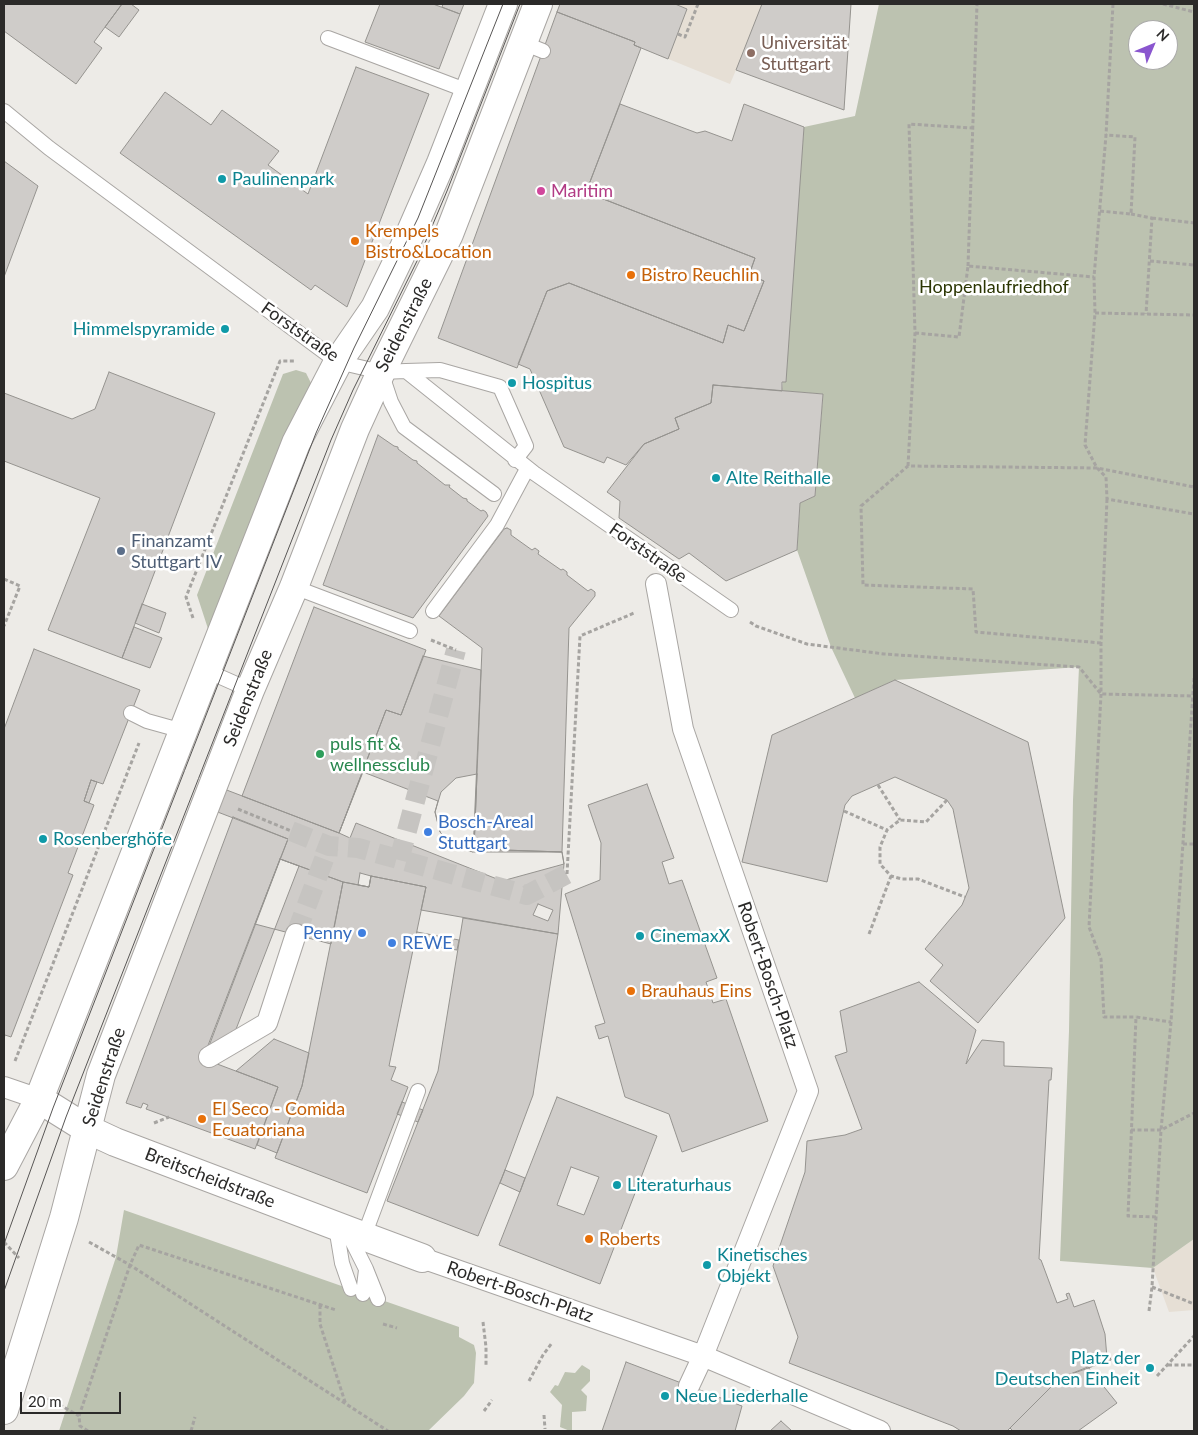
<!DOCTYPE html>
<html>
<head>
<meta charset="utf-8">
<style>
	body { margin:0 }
	#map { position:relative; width:1198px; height:1435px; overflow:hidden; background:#edebe7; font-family:Lato,sans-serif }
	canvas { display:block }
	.frame { position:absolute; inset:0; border:5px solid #2b2a29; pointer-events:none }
	.north { position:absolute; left:1128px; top:20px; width:50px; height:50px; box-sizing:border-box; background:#fff; border:1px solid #aaaaa9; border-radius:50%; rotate:45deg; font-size:14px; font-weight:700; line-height:20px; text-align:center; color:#2b2a29 }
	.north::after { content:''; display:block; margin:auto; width:18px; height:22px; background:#8a56cf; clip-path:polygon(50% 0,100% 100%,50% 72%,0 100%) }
	.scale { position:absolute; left:20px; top:1392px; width:101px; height:22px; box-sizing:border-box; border:2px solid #2b2a29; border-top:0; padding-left:6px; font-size:15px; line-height:18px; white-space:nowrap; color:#2b2a29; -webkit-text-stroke:4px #fff; paint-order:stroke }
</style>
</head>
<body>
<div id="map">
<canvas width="1198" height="1435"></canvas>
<div class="frame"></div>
<div class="north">N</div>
<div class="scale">20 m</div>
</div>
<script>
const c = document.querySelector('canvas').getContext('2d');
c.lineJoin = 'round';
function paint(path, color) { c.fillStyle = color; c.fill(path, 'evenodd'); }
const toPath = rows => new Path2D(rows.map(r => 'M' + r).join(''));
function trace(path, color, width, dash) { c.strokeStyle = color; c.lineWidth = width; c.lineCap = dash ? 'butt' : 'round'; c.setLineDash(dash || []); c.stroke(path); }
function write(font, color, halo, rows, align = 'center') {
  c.font = font + ' Lato,sans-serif'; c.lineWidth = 5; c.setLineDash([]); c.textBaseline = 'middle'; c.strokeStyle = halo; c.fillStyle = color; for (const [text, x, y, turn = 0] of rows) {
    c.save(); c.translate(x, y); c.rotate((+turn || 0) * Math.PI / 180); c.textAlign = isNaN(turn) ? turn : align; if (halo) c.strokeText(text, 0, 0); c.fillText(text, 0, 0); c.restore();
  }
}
paint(toPath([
	[560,4,851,4,844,110,736,70,730,84,634,45,634,42,557,12],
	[1194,1239,1194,1310,1169,1312,1153,1268]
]), '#e6dfd5');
paint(toPath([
	[879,4,1194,4,1194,1239,1153,1268,1060,1261,1069,1031,1073,800,1079,667,895,680,855,698,831,647,797,550,800,503,815,496,823,394,782,391,804,127,855,116],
	[1138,30,1168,30,1168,60,1138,60],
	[296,370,306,373,313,387,211,638,197,595,283,374],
	[124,1210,459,1327,459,1337,474,1345,476,1353,474,1383,464,1396,428,1431,59,1431,116,1257],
	[582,1365,590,1370,590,1381,581,1390,587,1396,586,1411,572,1412,572,1431,570,1431,560,1427,562,1405,550,1392,555,1385,558,1386,565,1372,575,1373]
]), '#bcc2b0');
const building = toPath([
	[4,4,122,4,94,42,102,48,76,84,4,31,4,4],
	[122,4,131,4,139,10,119,37,105,27,122,4],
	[380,4,433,4,460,14,439,69,365,42,380,4],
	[443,4,464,4,460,14,442,7,443,4],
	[560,4,675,4,687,9,668,59,634,45,635,42,557,12,560,4],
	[762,4,851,4,844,110,736,70,762,4],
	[557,12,635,42,634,45,641,48,588,187,593,195,755,258,749,275,764,281,744,331,728,325,723,343,569,283,547,291,517,368,438,338,557,12],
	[356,67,429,94,347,307,315,285,311,290,120,153,165,92,211,125,222,110,279,151,268,165,308,194,356,67],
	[620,104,697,133,705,131,732,141,744,104,804,127,786,382,782,382,782,391,713,385,711,403,675,418,679,429,644,444,626,465,607,457,604,463,564,447,530,369,518,364,547,291,569,283,723,343,728,325,744,331,764,281,749,275,755,258,593,195,588,187,620,104],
	[4,161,38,186,4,277,4,161],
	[109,372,215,413,122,658,48,630,100,498,4,461,4,393,72,419,95,409,109,372],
	[713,385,823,394,815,496,800,503,797,550,726,581,689,553,679,559,619,518,620,501,607,492,644,444,679,429,675,418,711,403,713,385],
	[378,435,394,446,398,447,398,449,413,460,417,461,417,463,445,485,450,485,449,487,463,498,467,499,467,501,481,511,483,510,486,512,488,516,413,618,323,585,378,435],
	[507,528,511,530,511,535,532,550,535,548,539,551,538,554,561,570,563,569,567,572,567,575,588,591,591,589,595,592,595,596,569,628,562,852,474,849,482,648,439,616,504,529,507,528],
	[142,604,166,613,159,633,135,623,142,604],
	[314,607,426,650,401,715,386,710,339,833,242,796,314,607],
	[134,627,162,638,150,668,122,658,134,627],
	[34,649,140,690,103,784,91,780,84,801,94,805,68,873,73,875,11,1037,5,1035,4,1039,4,729,34,649],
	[423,656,481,670,473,852,562,852,564,864,558,934,421,910,426,887,371,876,369,887,343,882,280,859,288,839,215,811,224,789,339,833,386,710,401,715,423,656],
	[895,680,1028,742,1065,918,978,1023,930,981,943,965,925,949,962,905,969,888,953,809,947,800,895,777,852,796,845,805,827,882,742,862,772,735,895,680],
	[363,772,438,801,435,812,440,832,453,846,473,852,474,849,562,852,564,864,502,881,356,823,350,838,339,833,363,772],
	[477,774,474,849,473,852,453,846,440,832,435,812,441,792,456,778,477,774],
	[91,780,97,782,89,803,84,801,91,780],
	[647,784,674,858,662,862,669,884,682,880,717,978,706,982,713,1003,726,999,768,1121,682,1152,669,1114,625,1097,608,1036,599,1039,595,1026,605,1023,565,894,600,880,601,843,588,805,647,784],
	[233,817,288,839,204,1059,278,1087,255,1149,146,1109,148,1105,143,1103,141,1108,126,1103,233,817],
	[280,859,299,866,233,1037,207,1048,280,859],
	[280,859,343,882,331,944,255,924,280,859],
	[360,873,371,876,369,887,358,885,360,873],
	[371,876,426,887,389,1066,396,1067,391,1080,408,1087,367,1193,275,1158,302,1086,343,882,369,887,371,876],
	[538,904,553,910,548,921,533,915,538,904],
	[463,918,558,934,533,1095,505,1170,478,1236,387,1201,438,1071,463,918],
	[417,932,459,940,457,950,414,943,417,932],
	[919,982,976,1030,966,1064,982,1040,1004,1042,1004,1066,1052,1068,1051,1080,1049,1080,1039,1259,1041,1260,1057,1303,1068,1299,1066,1294,1069,1293,1074,1307,1094,1300,1105,1334,1107,1358,1110,1357,1111,1360,1060,1378,1007,1431,961,1431,953,1426,789,1363,798,1337,773,1266,805,1172,807,1141,845,1135,862,1129,835,1056,847,1052,840,1011,919,982],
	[274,1039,309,1053,302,1086,277,1153,257,1145,278,1087,236,1071,274,1039],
	[557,1097,657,1136,600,1284,499,1245,557,1097],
	[571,1167,599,1177,584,1215,557,1205,571,1167],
	[402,1102,423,1110,418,1122,397,1114,402,1102],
	[505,1170,525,1178,520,1192,500,1183,505,1170],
	[626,1362,742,1406,735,1431,602,1431,626,1362],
	[1088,1367,1117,1403,1078,1431,1013,1431,1010,1428,1060,1378,1088,1367],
	[781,1421,792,1431,770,1431,781,1421]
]);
paint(building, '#cfccc9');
trace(building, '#95938f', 1);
trace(toPath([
	[291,831,329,846,358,848,527,895,567,874],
	[399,860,456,650],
	[296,934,329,846]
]), '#c6c4c1', 20, [20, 10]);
const service = toPath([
	[328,38,468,91],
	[523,43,543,51],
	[4,111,49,148,338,362,381,372,406,371,534,473,731,610],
	[406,371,440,370,500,387,526,446,515,460],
	[382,375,391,402,404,427,494,494],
	[294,587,410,631],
	[433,611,497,525,527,469],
	[207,671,250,690],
	[131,713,147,721,183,731],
	[336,1227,342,1263,351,1289],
	[347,1231,366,1269,378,1299],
	[364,1236,418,1091],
	[363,1294,366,1270]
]);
const pedestrian = toPath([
	[656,584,683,729,808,1091,703,1356,689,1386],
	[209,1057,267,1023,296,934],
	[4,1087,39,1099],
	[422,1258,703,1356,880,1431]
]);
const minor = toPath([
	[39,1099,87,1129,115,1142,347,1230,422,1258]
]);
const tertiary = toPath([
	[4,1166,39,1099,296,443,338,362,375,308,403,250,441,163,503,4],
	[4,1410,64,1218,101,1075,250,690,294,587,355,429,381,372,449,234,538,4]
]);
trace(service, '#a9a6a3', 16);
trace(pedestrian, '#a9a6a3', 22);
trace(minor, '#a9a6a3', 30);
trace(tertiary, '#a9a6a3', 30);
trace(toPath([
	[1113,4,1106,135,1094,277,1095,313,1085,445,1097,468,1106,477,1107,499,1194,514],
	[1163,4,1194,12],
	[678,34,685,37,698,4],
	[1100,211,1131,214,1135,137,1106,135],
	[1131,214,1152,218,1146,314],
	[1152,218,1194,223],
	[1150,261,1194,265],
	[968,266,977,4],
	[1095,313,1194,315],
	[915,333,959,337,968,266,1094,277],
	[908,466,915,333,909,124,972,128],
	[1107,499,1101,643,1101,694,1089,927,1101,959,1104,1017,1136,1017],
	[4,579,20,586,4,626],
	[193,618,186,597,280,361,295,361],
	[750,622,756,626,807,644,884,654,1079,667,1101,694,1194,696],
	[431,640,456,650],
	[1101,643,976,632,973,589,863,585,861,506,908,466,1097,468,1194,487],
	[878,785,900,820],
	[947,800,926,822,900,820,887,830,880,847,880,864,891,876,902,879,918,879,965,897],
	[238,809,291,831],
	[844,811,887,830],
	[1183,844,1194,844],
	[567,874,580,636,634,613],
	[869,934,891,876],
	[15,1061,139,743],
	[154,1123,169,1117],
	[1131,1130,1161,1130,1194,1113],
	[1156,1217,1128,1216,1136,1017,1171,1022],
	[4,1242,19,1258],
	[89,1242,130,1265,388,1431],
	[1152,1287,1194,1304],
	[320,1305,320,1324,346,1405],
	[1149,1311,1152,1287,1161,1130,1171,1022,1194,678],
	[483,1322,486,1347,486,1365],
	[383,1324,397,1328],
	[1168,1365,1194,1365],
	[1157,1376,1194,1336],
	[529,1381,543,1355,552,1343],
	[48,1398,79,1416],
	[484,1411,492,1400],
	[544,1415,545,1429],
	[88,1431,80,1426,79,1416,130,1265,139,1245,336,1310],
	[191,1431,195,1417]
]), '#a6a4a1', 3, [4, 2.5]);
trace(service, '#fff', 14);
trace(pedestrian, '#fff', 20);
trace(minor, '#fff', 28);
trace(tertiary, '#fff', 28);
trace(toPath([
	[4,1244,53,1108,316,433,354,348,418,218,503,4],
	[4,1291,66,1117,331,440,353,390,419,257,447,191,520,4]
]), '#585655', 1);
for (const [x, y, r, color] of [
	[751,53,5,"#8d6e63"],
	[222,179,5,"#0f9aa8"],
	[541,191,5,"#d1479c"],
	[355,241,5,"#e8710a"],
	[631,275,5,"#e8710a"],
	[225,329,5,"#0f9aa8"],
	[512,383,5,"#0f9aa8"],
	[716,478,5,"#0f9aa8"],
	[121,551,5,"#5c6f8a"],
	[320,754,5,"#2e9e5b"],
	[428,832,5,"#3f7fe0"],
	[43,839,5,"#0f9aa8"],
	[362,933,5,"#3f7fe0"],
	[640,936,5,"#0f9aa8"],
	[392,943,5,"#3f7fe0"],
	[631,991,5,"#e8710a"],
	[202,1119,5,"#e8710a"],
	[617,1185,5,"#0f9aa8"],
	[589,1239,5,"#e8710a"],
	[707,1265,5,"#0f9aa8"],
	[1150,1368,5,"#0f9aa8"],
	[665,1396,5,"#0f9aa8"]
]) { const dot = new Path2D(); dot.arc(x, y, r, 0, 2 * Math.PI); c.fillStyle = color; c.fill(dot); trace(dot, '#fff', 2); }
write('18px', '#785e54', '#fff', [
	["Universität",761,43],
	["Stuttgart",761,64]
], 'left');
write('18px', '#0d838f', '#fff', [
	["Paulinenpark",232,179],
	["Himmelspyramide",215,329,"right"],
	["Hospitus",522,383],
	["Alte Reithalle",726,478],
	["Rosenberghöfe",53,839],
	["CinemaxX",650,936],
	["Literaturhaus",627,1185],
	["Kinetisches",717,1255],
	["Objekt",717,1276],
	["Platz der",1140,1358,"right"],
	["Deutschen Einheit",1140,1379,"right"],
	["Neue Liederhalle",675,1396]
], 'left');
write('18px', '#b23c85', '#fff', [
	["Maritim",551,191]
], 'left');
write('18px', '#c56008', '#fff', [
	["Krempels",365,231],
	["Bistro&Location",365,252],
	["Bistro Reuchlin",641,275],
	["Brauhaus Eins",641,991],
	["El Seco - Comida",212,1109],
	["Ecuatoriana",212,1130],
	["Roberts",599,1239]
], 'left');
write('18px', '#2b3603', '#fff', [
	["Hoppenlaufriedhof",994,287]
]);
write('18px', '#2b2a29', '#fff', [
	["Seidenstraße",404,325,-63],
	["Forststraße",300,332,35],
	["Forststraße",648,553,35],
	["Seidenstraße",248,698,-68],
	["Robert-Bosch-Platz",768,975,71],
	["Seidenstraße",104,1077,-72],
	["Breitscheidstraße",210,1178,21],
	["Robert-Bosch-Platz",520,1292,19]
]);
write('18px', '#4e5e75', '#fff', [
	["Finanzamt",131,541],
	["Stuttgart IV",131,562]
], 'left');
write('18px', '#27864d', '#fff', [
	["puls fit &",330,744],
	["wellnessclub",330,765]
], 'left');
write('18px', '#366cbe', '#fff', [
	["Bosch-Areal",438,822],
	["Stuttgart",438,843],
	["Penny",352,933,"right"],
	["REWE",402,943]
], 'left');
</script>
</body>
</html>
